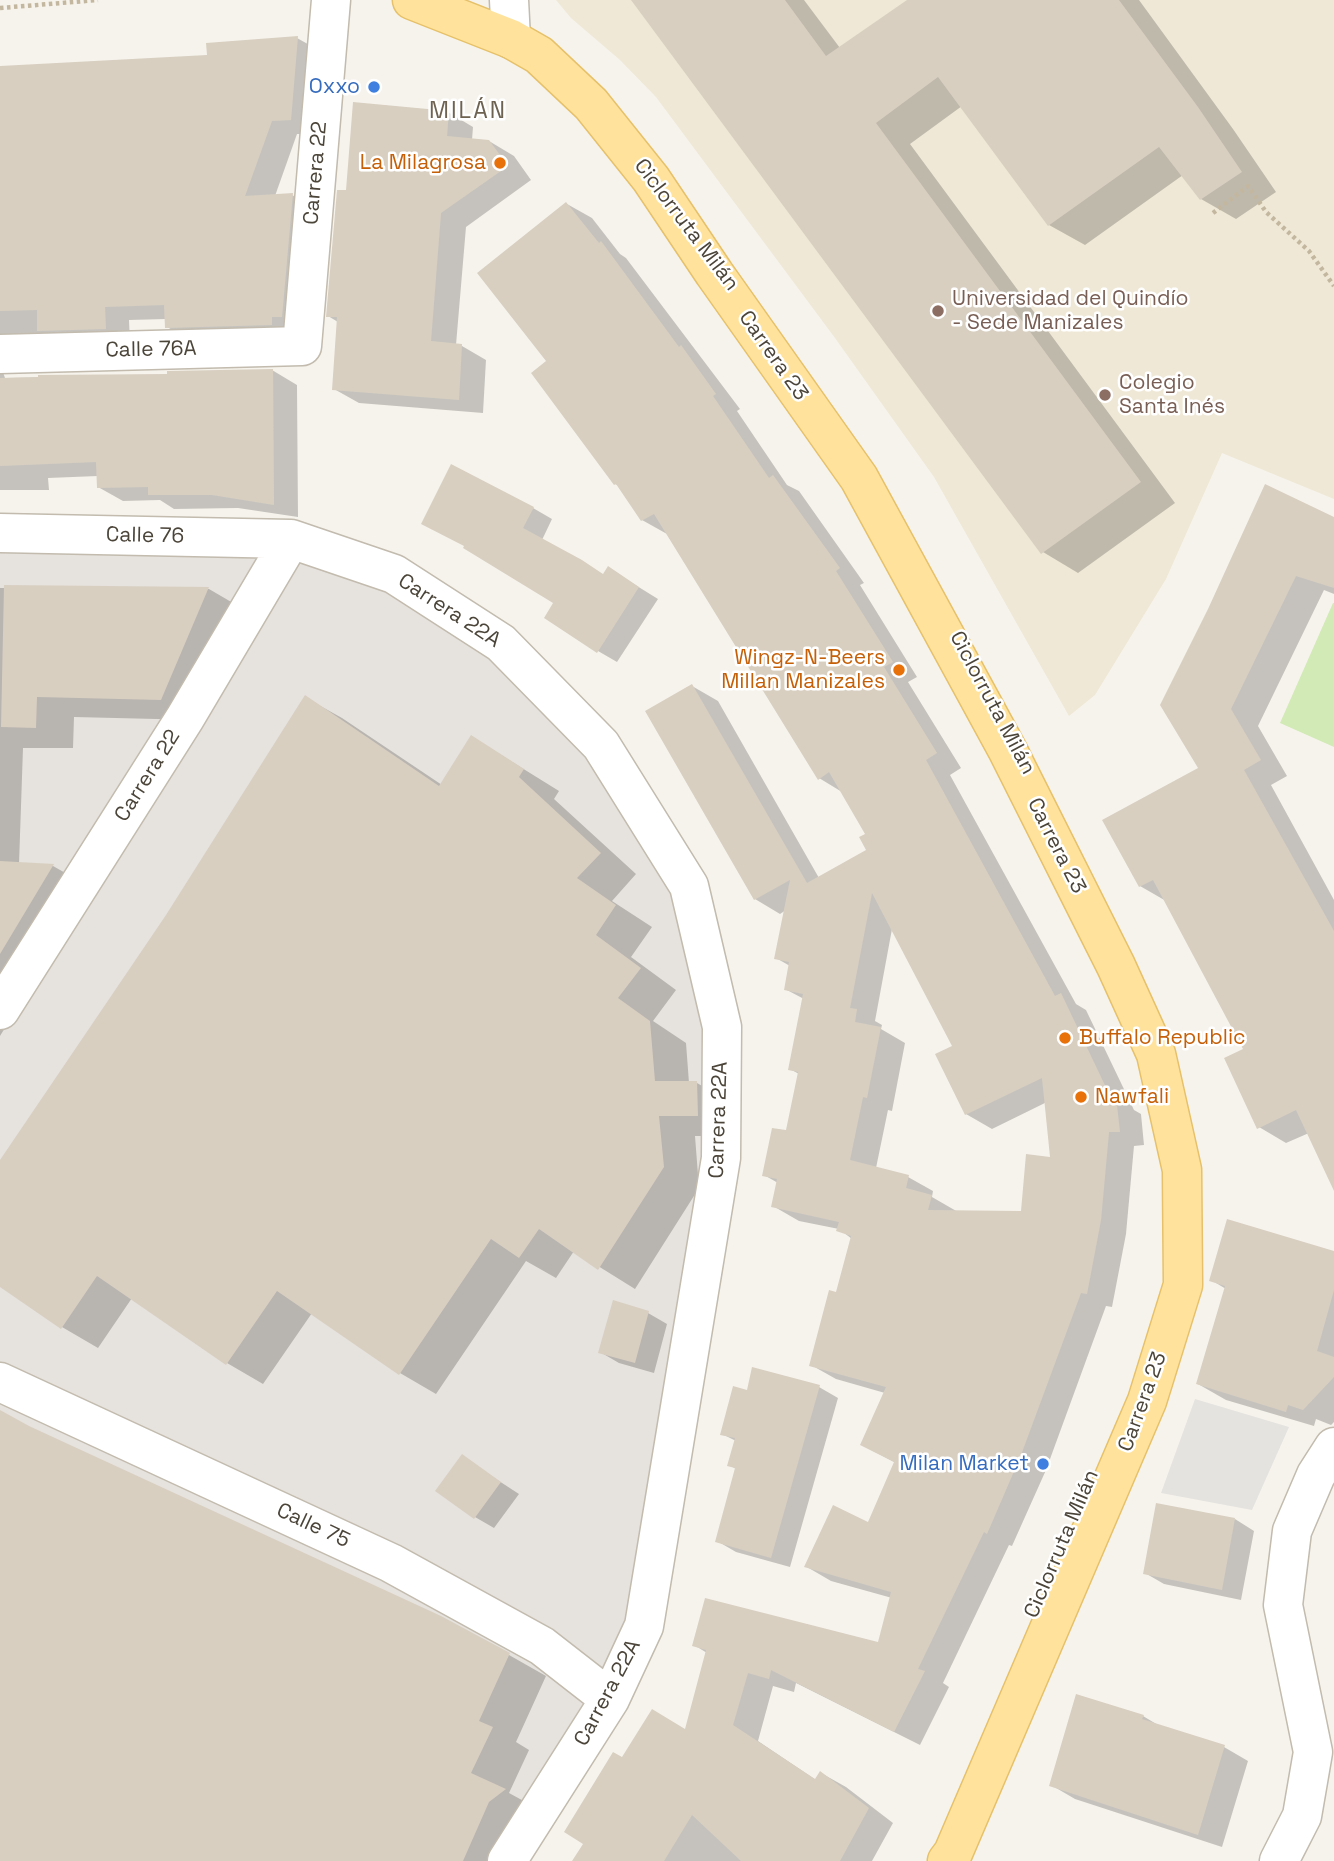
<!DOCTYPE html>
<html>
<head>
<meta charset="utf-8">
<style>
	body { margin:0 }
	canvas { display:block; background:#f6f3ec }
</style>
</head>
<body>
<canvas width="1334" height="1861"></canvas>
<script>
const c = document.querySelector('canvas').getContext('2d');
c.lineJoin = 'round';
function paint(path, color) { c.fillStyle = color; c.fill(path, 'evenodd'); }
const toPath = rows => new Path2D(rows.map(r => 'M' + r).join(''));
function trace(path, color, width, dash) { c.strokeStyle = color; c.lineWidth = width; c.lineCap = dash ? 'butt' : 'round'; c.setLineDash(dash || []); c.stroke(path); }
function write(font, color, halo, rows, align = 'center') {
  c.font = font + ' "Space Grotesk",sans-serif'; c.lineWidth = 5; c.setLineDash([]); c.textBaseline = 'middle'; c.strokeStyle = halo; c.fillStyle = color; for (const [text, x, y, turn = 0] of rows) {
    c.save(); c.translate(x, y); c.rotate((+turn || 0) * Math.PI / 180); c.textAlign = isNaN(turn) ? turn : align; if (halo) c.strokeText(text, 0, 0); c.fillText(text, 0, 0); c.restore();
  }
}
paint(toPath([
	[0,536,291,539,501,643,689,886,722,1027,660,1600,516,1861,0,1861]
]), '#e6e2dd');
paint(toPath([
	[556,0,1334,0,1334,499,1222,453,1166,579,1095,695,1069,716,934,477,835,338,656,97,620,60,571,18]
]), '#efe8d6');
paint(toPath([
	[1333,603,1334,603,1334,747,1280,723]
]), '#d2eab5');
paint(toPath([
	[1195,1399,1289,1427,1252,1510,1161,1493]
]), '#e5e3e0');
paint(toPath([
	[635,0,804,0,840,48,910,0,1139,0,1233,129,1276,192,1236,219,1201,199,1183,175,1085,245,1049,225,962,106,910,144,1175,503,1078,573,1043,552],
	[297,38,322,52,315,134,297,134,275,196,292,195,317,209,307,331,192,341,167,327,167,319,129,320,130,343,2,369,5,378,169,375,272,370,297,385,298,517,238,508,174,509,160,500,123,501,98,487,98,476,48,478,49,490,0,490,0,68,209,57],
	[448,112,473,127,472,140,489,141,514,156,531,180,466,227,456,345,462,346,486,360,483,413,359,403,334,389,338,322,328,316,347,192],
	[567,204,592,218,620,254,626,258,740,409,737,411,787,485,799,491,864,583,860,585,917,677,908,682,961,768,950,775,1076,1004,1086,1010,1134,1110,1141,1114,1144,1145,1134,1146,1126,1234,1112,1307,1106,1306,1046,1470,1012,1546,1009,1545,943,1683,949,1687,920,1745,796,1683,794,1692,773,1686,758,1741,816,1780,821,1773,846,1787,893,1823,872,1861,580,1861,623,1759,687,1731,707,1653,694,1645,879,1644,892,1598,831,1581,807,1567,869,1525,896,1463,862,1445,885,1393,836,1379,811,1365,837,1294,852,1239,839,1229,799,1221,773,1206,778,1183,764,1175,787,1132,799,1074,790,1069,804,999,785,989,790,966,776,958,786,910,780,914,755,899,692,686,718,701,819,878,869,851,868,834,842,792,819,778,667,534,642,520,620,486,615,484,548,361],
	[892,929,955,1047,966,1114,992,1129,1047,1102,1052,1159,1023,1213,958,1212,932,1197,933,1191,908,1177,876,1168,888,1110,892,1111,905,1043,881,1029,882,1025,875,1021],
	[533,508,552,519,542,540,604,575,608,568,658,599,617,662,598,651,556,603,465,548],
	[1334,520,1334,594,1324,590,1258,726,1287,776,1271,785,1334,900,1334,1187,1309,1133,1286,1143,1259,1127,1245,1050,1166,901,1140,886,1201,768,1162,705],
	[6,586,209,589,245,610,198,720,74,717,73,748,23,748,19,864,53,866,90,887,0,1036,0,588,6,588],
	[306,698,342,718,442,785,472,737,559,791,554,799,636,874,612,901,652,927,631,957,676,990,653,1021,686,1043,689,1083,697,1083,733,1104,733,1136,695,1136,699,1188,635,1289,574,1251,556,1278,526,1261,436,1394,400,1373,312,1313,263,1384,227,1363,132,1298,98,1348,62,1327,0,1285,0,1163,167,916],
	[1334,1253,1334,1422,1331,1425,1316,1419,1314,1426,1226,1400,1198,1384,1226,1289,1211,1280],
	[648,1313,667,1324,654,1373,619,1363,600,1352],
	[819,1387,838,1398,790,1567,736,1552,717,1541,736,1469,729,1465,736,1441,722,1434],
	[0,1412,28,1427,509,1655,546,1676,516,1742,529,1750,509,1793,542,1811,510,1861,0,1861],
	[462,1457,519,1494,494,1528,475,1517],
	[1235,1519,1254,1531,1241,1600,1164,1584,1145,1573],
	[1143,1716,1163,1728,1224,1747,1248,1761,1222,1847,1075,1799,1051,1785]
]), '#0003');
paint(toPath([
	[631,0,785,0,826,56,907,0,1119,0,1198,107,1242,172,1200,200,1159,147,1048,226,938,77,876,123,1141,482,1041,554],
	[298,36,291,120,272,121,245,196,293,193,282,317,272,317,272,325,165,328,164,305,105,307,106,329,37,331,37,310,0,311,0,66,207,55,206,43],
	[353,102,449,111,447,136,489,140,508,166,441,213,431,341,462,344,459,400,332,390,337,317,326,317,337,190,346,190],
	[566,202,599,243,601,241,679,347,681,345,716,394,713,396,769,478,773,475,840,568,836,571,893,662,884,667,937,753,926,760,1055,996,1061,993,1111,1098,1116,1097,1120,1132,1109,1132,1101,1220,1087,1294,1081,1293,1021,1455,987,1534,984,1532,918,1669,925,1671,894,1732,771,1670,769,1679,748,1673,733,1725,815,1779,820,1771,869,1808,840,1861,741,1861,692,1815,664,1861,572,1861,583,1844,564,1832,613,1752,622,1757,652,1709,685,1729,706,1650,692,1646,705,1598,878,1642,891,1592,804,1567,833,1505,868,1522,894,1462,860,1445,886,1387,809,1366,829,1290,836,1292,851,1236,836,1231,839,1222,771,1207,777,1179,762,1176,772,1128,786,1130,798,1072,788,1070,803,994,784,990,789,962,774,959,790,880,754,900,645,711,692,684,807,883,866,850,859,837,865,834,829,772,818,780,654,514,641,521,616,484,614,485,531,373,546,361,477,273],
	[872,893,952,1046,935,1054,965,1115,1042,1078,1050,1157,1026,1154,1021,1211,928,1210,932,1195,906,1188,909,1175,850,1160,863,1097,867,1098,881,1027,855,1022,857,1009,850,1008],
	[273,369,274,505,212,495,148,495,148,487,97,488,96,462,0,466,0,378,38,377,38,375,167,374,167,371],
	[451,464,534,507,523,528,582,560,603,574,608,566,639,587,597,653,544,618,553,603,463,548,464,546,421,524],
	[1265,484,1334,517,1334,588,1296,576,1231,709,1261,760,1244,770,1334,931,1334,1191,1296,1110,1257,1129,1224,1058,1243,1049,1153,880,1139,887,1102,820,1198,768,1160,705,1208,609],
	[4,585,209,587,161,700,37,697,36,728,1,727],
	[305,695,439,786,471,735,524,769,519,777,601,853,577,878,616,905,596,935,641,968,618,998,650,1021,655,1081,697,1081,698,1116,659,1116,664,1167,598,1270,539,1229,519,1258,491,1239,399,1375,277,1291,226,1365,97,1276,61,1329,0,1287,0,1160,166,915],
	[0,861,54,864,0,954],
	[1227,1219,1334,1251,1334,1290,1317,1351,1334,1357,1334,1377,1303,1410,1288,1405,1286,1412,1196,1384,1225,1286,1209,1281],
	[613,1300,649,1311,635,1363,598,1353],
	[752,1367,820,1385,771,1558,715,1542,735,1468,727,1466,735,1438,720,1435,733,1386,747,1390],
	[0,1410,29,1426,441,1616,510,1653,479,1721,493,1727,471,1773,506,1789,489,1802,463,1861,0,1861],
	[462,1454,501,1482,474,1519,435,1491],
	[1156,1503,1235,1518,1222,1590,1143,1574],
	[1076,1694,1144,1715,1142,1719,1225,1745,1198,1835,1049,1786]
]), '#d8cfc1');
const minor = toPath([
	[509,0,511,39],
	[0,354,302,346,331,0],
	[0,533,291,539,394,574,501,643,601,745,689,886,722,1027,721,1158,644,1626,610,1699,507,1861],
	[0,1010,185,718,291,539],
	[0,1382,391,1563,542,1646,610,1699],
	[1279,1861,1302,1816,1313,1752,1283,1605,1292,1531,1316,1475,1334,1447]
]);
const major = toPath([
	[412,0,511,39,539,55,591,104,651,179,714,273,859,478,1008,751,1116,966,1156,1054,1182,1170,1183,1285,1147,1401,953,1853,947,1861]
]);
trace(minor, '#c2bbae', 41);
trace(major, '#e6c16a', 41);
trace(toPath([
	[0,8,98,0],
	[1213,213,1248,186,1266,212,1309,251,1334,286]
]), '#c4b79f', 4.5, [3.5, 3.5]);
trace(minor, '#fff', 38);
trace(major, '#ffe39c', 38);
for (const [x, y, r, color] of [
	[374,87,7,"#3f7fe0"],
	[500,163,7,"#e8710a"],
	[938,311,7,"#8d6e63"],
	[1105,395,7,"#8d6e63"],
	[899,670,7,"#e8710a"],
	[1065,1038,7,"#e8710a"],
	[1081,1097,7,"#e8710a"],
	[1043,1464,7,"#3f7fe0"]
]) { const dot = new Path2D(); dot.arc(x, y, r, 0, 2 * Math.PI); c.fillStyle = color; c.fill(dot); trace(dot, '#fff', 2.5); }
write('21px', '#366cbe', '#fff', [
	["Oxxo",360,87],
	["Milan Market",1029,1464]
], 'right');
write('21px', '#c56008', '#fff', [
	["La Milagrosa",486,163],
	["Wingz-N-Beers",885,658],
	["Millan Manizales",885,682],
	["Buffalo Republic",1079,1038,"left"],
	["Nawfali",1095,1097,"left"]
], 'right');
write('21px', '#4b4439', '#fff', [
	["Carrera 22",316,173,-85],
	["Ciclorruta Milán",686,225,53],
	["Calle 76A",151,350,-1],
	["Carrera 23",773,356,55],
	["Calle 76",145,536,1],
	["Carrera 22A",449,611,33],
	["Ciclorruta Milán",992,703,62],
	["Carrera 22",148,776,-58],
	["Carrera 23",1056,846,63],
	["Carrera 22A",719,1120,-88],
	["Carrera 23",1143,1402,-70],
	["Calle 75",313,1526,25],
	["Ciclorruta Milán",1062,1544,-67],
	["Carrera 22A",608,1693,-62]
]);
write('21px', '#785e54', '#fff', [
	["Universidad del Quindío",952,299],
	["- Sede Manizales",952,323],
	["Colegio",1119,383],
	["Santa Inés",1119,407]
], 'left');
c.letterSpacing = '2px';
write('23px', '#6e6250', '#fff', [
	["MILÁN",468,112]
]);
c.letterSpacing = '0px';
</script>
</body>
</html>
